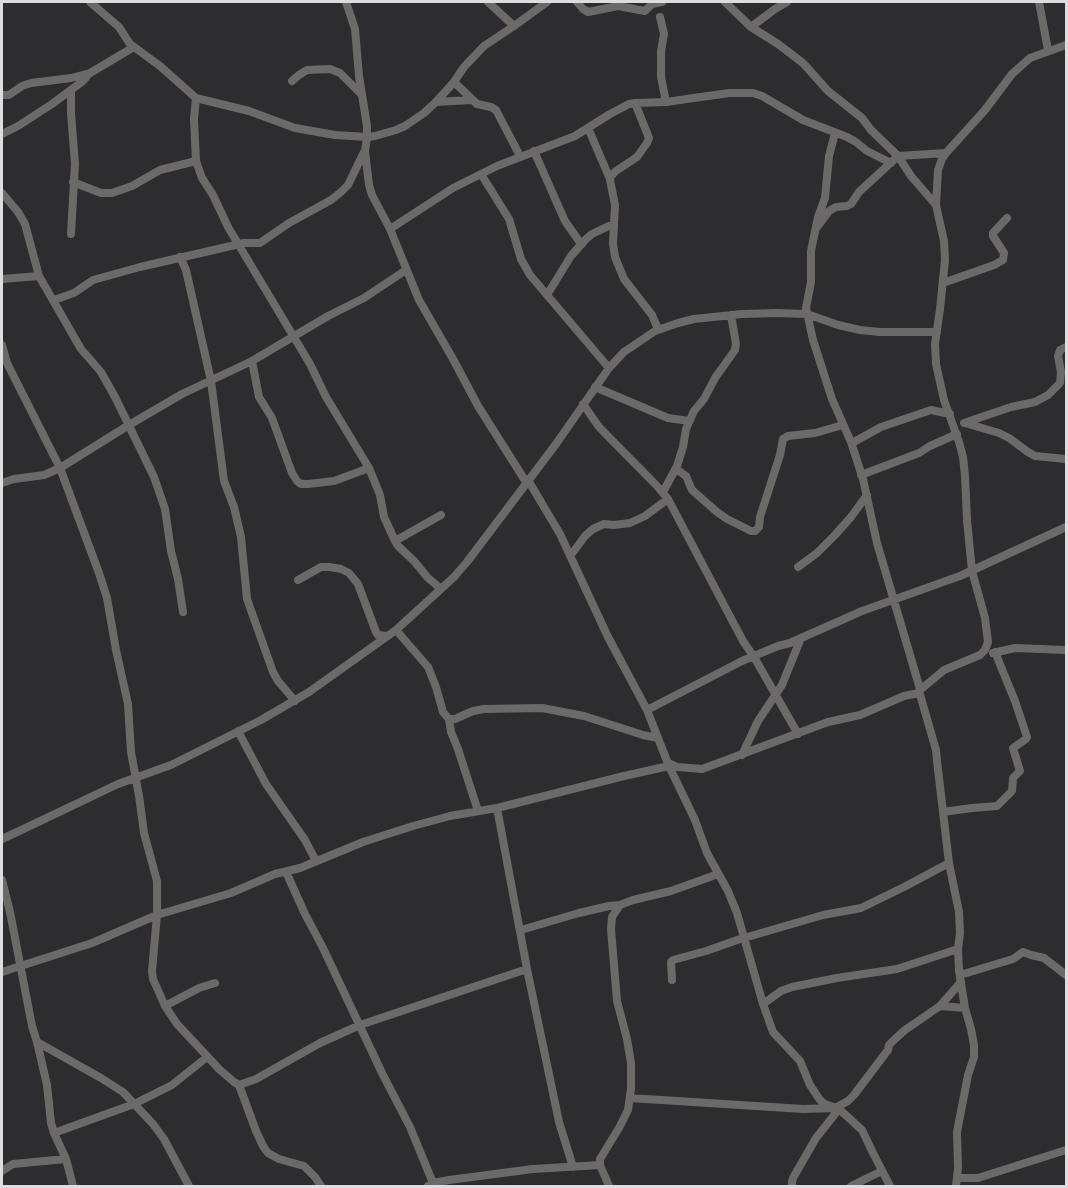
<!DOCTYPE html>
<html>
<head>
<meta charset="utf-8">
<style>
	body { margin:0 }
	#map { position:relative; width:1068px; height:1188px; overflow:hidden; background:#2d2c2e; font-family:"IBM Plex Serif",serif }
	canvas { display:block }
	.frame { position:absolute; inset:0; border:3px solid #dddcde; pointer-events:none }
</style>
</head>
<body>
<div id="map">
<canvas width="1068" height="1188"></canvas>
<div class="frame"></div>
</div>
<script>
const c = document.querySelector('canvas').getContext('2d');
c.lineJoin = 'round';
const toPath = rows => new Path2D(rows.map(r => 'M' + r).join(''));
function trace(path, color, width, dash) { c.strokeStyle = color; c.lineWidth = width; c.lineCap = dash ? 'butt' : 'round'; c.setLineDash(dash || []); c.stroke(path); }
trace(toPath([
	[90,2,119,27,130,44,160,66,196,98,249,111,295,128,335,135,367,137,375,136,396,130,405,126,424,113,436,102,454,82,464,67,484,46,514,26,547,2],
	[346,2,355,29,359,76,367,126,367,137,365,151,369,185,372,195,390,229,419,300,453,359,478,406,526,482],
	[488,2,514,26],
	[577,2,583,9,588,12,618,6,645,11,652,4,662,2],
	[725,2,751,27,778,44,803,63,828,91,862,118,871,130,898,156,911,176,936,205],
	[1039,2,1048,50],
	[660,17,664,34,661,51,661,77,666,102],
	[751,27,775,9,787,2],
	[292,81,299,75,307,70,330,69,340,73,361,94],
	[454,82,477,104,491,107,496,110,520,156],
	[2,95,9,95,22,86,31,83,71,78,90,73,134,47],
	[196,98,194,119,196,161,202,178,213,195,228,227,310,364,326,397,369,468,380,495,384,517,395,541,398,546,414,561,428,578,440,588],
	[436,102,472,100],
	[635,103,649,138,647,143,637,157,616,171,611,176,610,180,615,205,613,244,615,257,624,279,652,315,658,329],
	[588,128,610,179],
	[835,133,829,156,825,198,818,217,811,251,811,282,806,308,813,340,832,399,851,442,863,479,877,543,920,689],
	[2,134,18,126,52,104,83,81,89,74],
	[534,151,565,221,581,244],
	[481,174,509,219,521,259,530,275,609,368],
	[73,182,101,193,112,193,132,186,160,170,196,161],
	[2,193,18,212,25,224,39,276,81,349,101,372,115,397,154,477,165,509,171,551,178,579,183,612],
	[817,227,829,211,836,207,847,206,851,204,859,192,898,156,946,153],
	[390,229,453,188,497,166,575,136,610,114,629,104,635,103,666,102,729,93,753,93,762,96,803,120,847,137,856,142,867,151,891,163],
	[71,234,75,164,71,113,71,90],
	[180,257,186,270,211,381,224,481,234,507,241,537,247,599,273,672,278,681,295,701],
	[2,279,39,276],
	[943,283,994,265,1003,260,1004,253,993,236,993,233,1007,218],
	[547,295,571,256,586,239,592,234,613,224],
	[54,300,74,293,93,280,140,267,244,243,260,243,289,223,331,200,341,192,348,185,364,152],
	[2,345,7,363,60,468,99,573,107,598,116,650,128,704,131,752,139,796,144,833,157,881,157,915,152,971,153,979,165,1006,177,1024,220,1070,234,1082,239,1085,256,1079,320,1043,360,1025,527,969],
	[252,361,259,397,272,418,292,473,297,481,301,484,308,484,334,481,369,468],
	[595,387,668,418,689,421],
	[583,404,599,427,657,486,668,499,743,641,754,657,798,734],
	[964,423,1011,407,1035,402,1048,395,1060,383,1061,372,1058,356,1060,350,1066,347],
	[965,423,999,433,1009,438,1028,452,1035,456,1066,459],
	[852,443,881,427,931,410,950,414],
	[676,469,686,476,692,490,717,512,727,519,751,531,755,531,759,527,760,517,780,455,783,439,788,436,815,433,843,425],
	[861,475,919,453,930,446,957,434],
	[528,480,560,534,608,637,647,710,669,766,695,820,707,853,728,891,737,913,763,1004,773,1032,800,1061,810,1085,820,1100,825,1104,839,1109,862,1130,873,1153,890,1186],
	[2,483,14,479,44,475,60,468,129,425,182,394,252,361,328,316,364,298,406,270],
	[663,492,677,466,683,447,686,429,694,411,704,399,715,378,735,350,736,344,731,315],
	[395,541,441,515],
	[571,555,585,536,593,529,604,524,614,525,630,523,645,516,668,499],
	[798,567,817,553,835,535,851,517,867,495],
	[298,580,321,567,329,567,341,569,349,573,358,584,376,632,378,635,387,636],
	[396,630,428,667,436,687,443,712,449,719,455,719,473,711,484,709,542,708,584,716,643,735,658,738],
	[993,653,1015,648,1066,650],
	[647,710,742,661,778,646,790,643,862,611,960,576,1066,527],
	[449,719,451,732,458,749,478,811],
	[238,731,266,784,305,840,316,861],
	[742,755,758,721,782,685,801,638],
	[668,763,677,767,702,769,828,722,860,715,904,696,919,693],
	[497,808,527,969,559,1122,573,1167],
	[943,812,972,808,997,806,1012,791,1013,778,1020,771,1013,748,1026,739,1027,737,1015,701,995,652],
	[2,839,15,833,118,784,171,765,261,720,309,692,396,630,454,577,467,562,556,444,609,368,624,352,655,331,678,323,694,319,742,314,777,313,807,314,838,325,860,330,880,332,937,332],
	[286,872,305,914,323,948,383,1075,410,1127,433,1183],
	[2,880,10,912,32,1026,37,1042,47,1085,51,1123,54,1133,66,1159,73,1186],
	[521,930,579,913,609,906,620,905],
	[744,938,823,915,861,908,904,887,949,863],
	[2,972,92,943,157,915,231,893,275,874,300,868,363,842,413,826,450,816,497,808,624,776,669,766],
	[960,975,1013,959,1023,952,1031,955,1044,958,1066,975],
	[672,980,671,962,673,960,706,951,743,938],
	[763,1004,781,991,792,987,837,978,897,969,958,949],
	[165,1006,199,988,215,983],
	[940,1006,965,1008],
	[37,1042,101,1078,123,1092,153,1124,164,1139,189,1186],
	[239,1085,256,1131,263,1146,268,1153,279,1159,304,1166,315,1177,321,1186],
	[630,1098,803,1109,835,1108,848,1101,854,1095,888,1050,889,1045,895,1039,905,1030,940,1006,961,982],
	[54,1133,134,1104,172,1085,207,1057],
	[2,1171,13,1164,66,1159],
	[957,1178,978,1178,1066,1150],
	[428,1186,433,1183,449,1180,533,1169,600,1165],
	[609,1186,600,1165,600,1159,619,1128,628,1110,631,1089,631,1063,627,1039,617,1001,611,929,612,917,620,905,633,900,671,891,718,874],
	[792,1186,792,1182,793,1178,816,1138,839,1109],
	[851,1186,882,1171],
	[956,1186,958,1168,957,1132,968,1075,974,1057,974,1045,971,1029,965,1008,959,971,958,949,960,933,959,912,949,863,937,761,936,750,919,691,944,670,980,655,985,650,988,642,985,618,972,571,967,520,965,476,963,457,959,442,944,400,936,364,935,344,940,309,945,260,944,241,936,205,938,170,942,159,946,153,985,110,1012,74,1030,58,1066,45]
]), '#6c6a69', 8);
</script>
</body>
</html>
